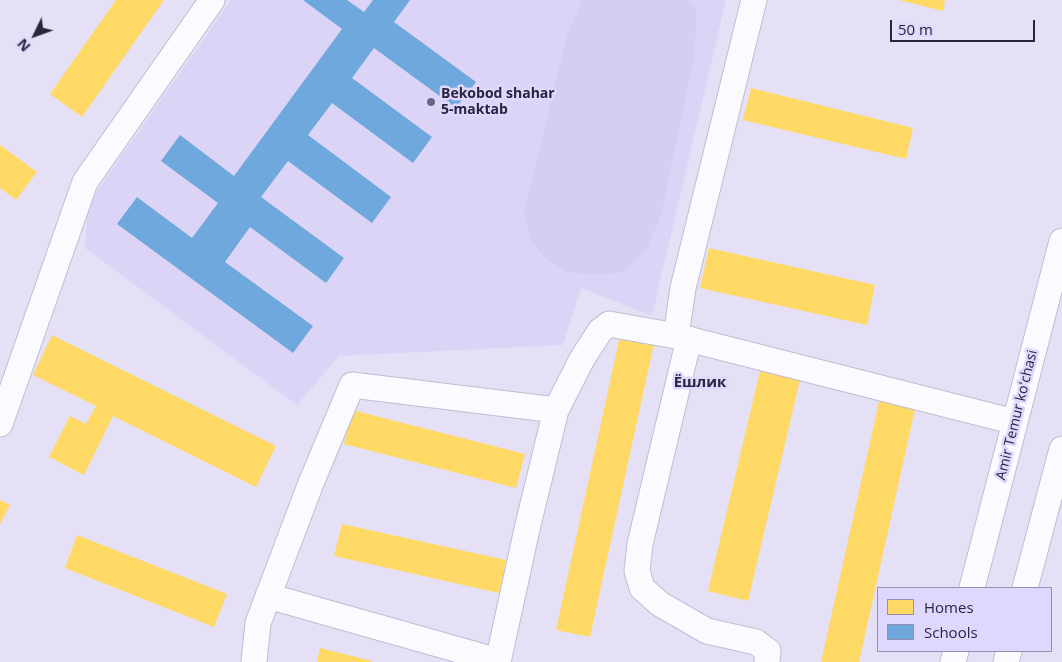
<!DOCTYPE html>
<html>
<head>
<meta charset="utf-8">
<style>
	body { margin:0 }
	#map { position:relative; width:1062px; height:662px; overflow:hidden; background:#e5e0f5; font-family:"Open Sans",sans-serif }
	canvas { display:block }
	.legend { position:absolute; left:877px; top:587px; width:175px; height:65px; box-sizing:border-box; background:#e0d7fe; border:1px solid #978fb0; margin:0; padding:6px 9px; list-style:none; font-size:15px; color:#2a243c }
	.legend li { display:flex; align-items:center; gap:10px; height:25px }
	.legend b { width:25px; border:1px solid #978fb0 }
	.north { position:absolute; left:10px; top:10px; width:50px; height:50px; -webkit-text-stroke:4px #e0d7fe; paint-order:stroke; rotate:228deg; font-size:14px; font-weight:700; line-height:20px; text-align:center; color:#2a243c }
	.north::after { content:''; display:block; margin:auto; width:18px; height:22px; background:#2a243c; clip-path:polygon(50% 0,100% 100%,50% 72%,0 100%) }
	.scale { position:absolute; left:890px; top:20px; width:145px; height:22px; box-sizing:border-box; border:2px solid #2a243c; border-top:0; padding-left:6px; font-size:15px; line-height:18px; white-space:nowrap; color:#2a243c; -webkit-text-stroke:4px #e0d7fe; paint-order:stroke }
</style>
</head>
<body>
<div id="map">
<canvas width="1062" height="662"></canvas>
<ul class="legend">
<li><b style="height:14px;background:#ffd966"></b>Homes</li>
<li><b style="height:14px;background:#6fa8dc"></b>Schools</li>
</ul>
<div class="north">N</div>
<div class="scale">50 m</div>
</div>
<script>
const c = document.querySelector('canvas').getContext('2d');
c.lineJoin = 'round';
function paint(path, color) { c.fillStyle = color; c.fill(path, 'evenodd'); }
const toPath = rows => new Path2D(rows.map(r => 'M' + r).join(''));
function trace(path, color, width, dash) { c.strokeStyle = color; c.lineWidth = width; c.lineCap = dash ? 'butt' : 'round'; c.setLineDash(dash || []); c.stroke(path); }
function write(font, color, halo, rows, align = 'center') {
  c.font = font + ' "Open Sans",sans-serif'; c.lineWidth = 5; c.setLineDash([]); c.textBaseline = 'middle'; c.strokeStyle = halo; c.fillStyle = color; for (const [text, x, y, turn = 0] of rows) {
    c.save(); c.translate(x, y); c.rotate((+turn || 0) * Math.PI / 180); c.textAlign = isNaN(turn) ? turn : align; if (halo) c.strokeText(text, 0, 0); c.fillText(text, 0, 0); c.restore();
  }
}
paint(toPath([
	[231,0,726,0,652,316,581,288,563,345,339,356,297,405,85,248,88,204]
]), '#dcd4f6');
paint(toPath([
	[582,0,690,0,697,11,694,58,661,215,647,249,623,272,597,275,567,272,545,258,531,240,524,212,566,39]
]), '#d6cdf3');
paint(toPath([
	[116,0,164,0,82,117,50,94],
	[899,0,945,0,943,11],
	[751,88,913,128,906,159,743,120],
	[0,145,37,172,16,200,0,188],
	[709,248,875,285,867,325,700,288],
	[621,331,655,339,590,637,556,630],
	[52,335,276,446,256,487,113,416,84,475,49,457,70,416,86,424,96,406,33,375],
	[760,371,800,380,748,601,708,591],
	[880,397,916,405,859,662,821,662],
	[352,410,525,454,516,488,344,444],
	[0,500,10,505,0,524],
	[342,524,506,560,499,593,334,556],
	[77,535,227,594,214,627,65,568],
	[320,648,372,661,372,662,317,662]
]), '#ffd966');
paint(toPath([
	[303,0,347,0,364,12,373,0,410,0,394,22,476,82,456,108,374,48,352,78,432,137,413,163,332,103,308,135,391,197,372,223,288,161,261,197,344,258,326,283,250,227,225,262,313,326,293,353,117,224,137,197,192,238,218,203,161,161,180,135,234,176,342,29]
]), '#6fa8dc');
const minor = toPath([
	[754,0,683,288,676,336,1015,422],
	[689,339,640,544,637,571,642,588,660,604,707,631,756,642,768,651,767,662],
	[0,424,85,182,212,0],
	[972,588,1062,241],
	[1025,588,1062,449],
	[268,596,498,661],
	[254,662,258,623,311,483,352,385,556,410],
	[498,662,527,529,556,410,582,359,600,331,609,324,676,336],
	[953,662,956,651],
	[1006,662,1009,651]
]);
trace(minor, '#c1bcd2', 27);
trace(minor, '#fbfafe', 25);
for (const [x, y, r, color] of [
	[431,102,5,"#6b667d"]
]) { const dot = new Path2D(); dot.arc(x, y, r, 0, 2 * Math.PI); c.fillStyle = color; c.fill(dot); trace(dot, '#e0d7fe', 2); }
write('bold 14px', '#2a243c', '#e0d7fe', [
	["Bekobod shahar",441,94],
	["5-maktab",441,110]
], 'left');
write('14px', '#2a243c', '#e0d7fe', [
	["Amir Temur koʻchasi",1017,415,-76]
]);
write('bold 15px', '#2a243c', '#e0d7fe', [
	["Ёшлик",700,383]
]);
</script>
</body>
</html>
